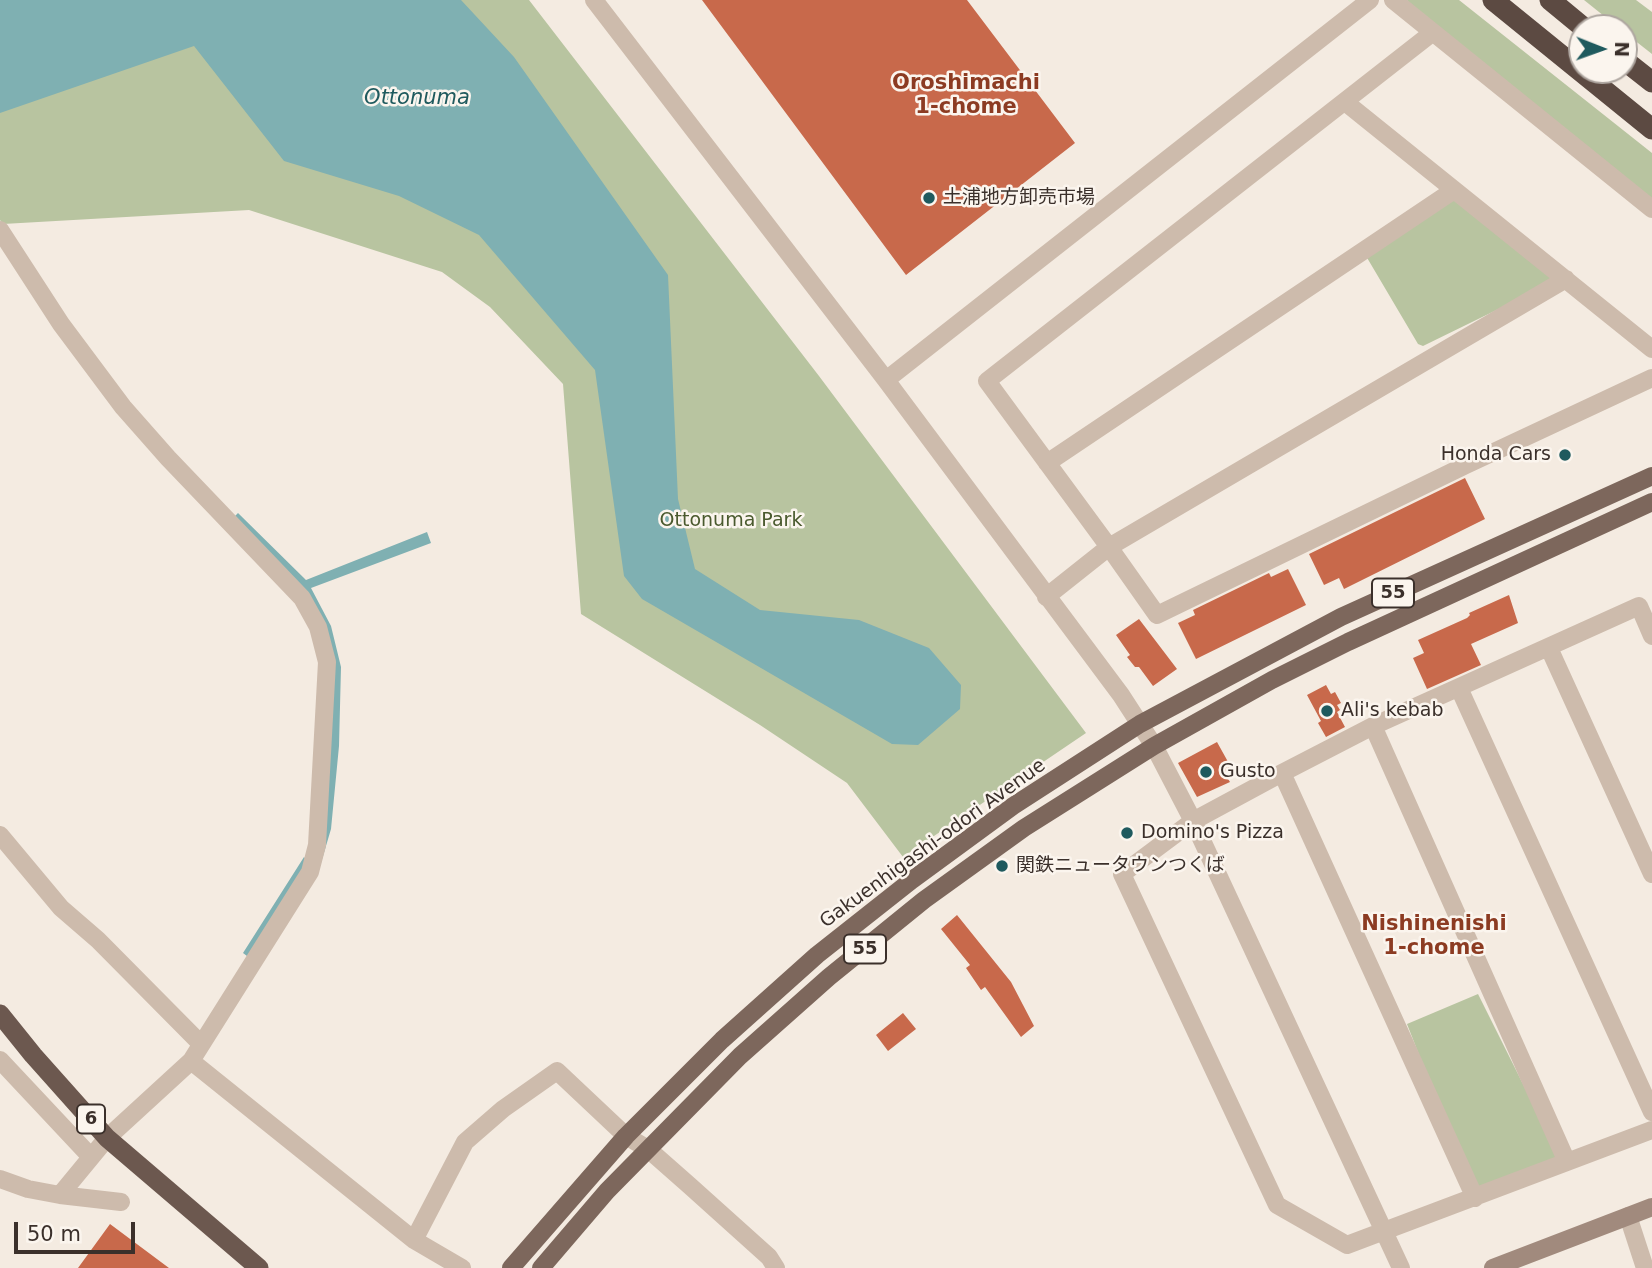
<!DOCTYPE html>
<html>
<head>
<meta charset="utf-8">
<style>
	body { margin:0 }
	#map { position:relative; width:1652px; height:1268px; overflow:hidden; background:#f4ebe1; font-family:"DejaVu Sans",sans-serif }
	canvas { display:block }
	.north { position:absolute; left:1568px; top:14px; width:70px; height:70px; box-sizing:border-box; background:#fbf5ee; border:2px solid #aea6a0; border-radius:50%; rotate:91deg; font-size:19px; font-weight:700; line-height:28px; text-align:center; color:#3b302b }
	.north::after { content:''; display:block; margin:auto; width:24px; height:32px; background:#1f5a5e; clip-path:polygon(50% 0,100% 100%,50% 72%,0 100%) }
	.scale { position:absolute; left:14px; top:1222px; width:121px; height:32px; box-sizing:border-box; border:4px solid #3b302b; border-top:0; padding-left:9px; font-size:21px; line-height:24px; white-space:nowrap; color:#3b302b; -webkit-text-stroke:5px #fbf5ee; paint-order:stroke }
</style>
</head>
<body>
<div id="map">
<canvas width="1652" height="1268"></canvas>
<div class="north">N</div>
<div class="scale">50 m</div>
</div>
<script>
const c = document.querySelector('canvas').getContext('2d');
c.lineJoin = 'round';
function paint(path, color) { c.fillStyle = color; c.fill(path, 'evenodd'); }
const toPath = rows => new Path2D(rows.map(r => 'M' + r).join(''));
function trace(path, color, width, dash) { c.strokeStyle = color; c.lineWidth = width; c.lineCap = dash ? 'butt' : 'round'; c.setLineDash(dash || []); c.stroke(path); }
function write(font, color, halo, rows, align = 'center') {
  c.font = font + ' "DejaVu Sans","Noto Sans JP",sans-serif'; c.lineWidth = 5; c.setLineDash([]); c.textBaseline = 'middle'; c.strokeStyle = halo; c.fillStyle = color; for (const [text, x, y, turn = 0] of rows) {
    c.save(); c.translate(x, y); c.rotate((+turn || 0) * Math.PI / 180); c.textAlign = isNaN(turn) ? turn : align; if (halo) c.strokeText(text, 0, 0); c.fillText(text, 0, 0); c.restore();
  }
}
paint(toPath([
	[0,0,529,0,819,376,1086,733,903,857,847,783,760,725,581,614,563,384,490,307,442,272,249,210,3,224,0,220],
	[1407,0,1459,0,1652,153,1652,201,1410,6],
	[1584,0,1636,0,1652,12,1652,54,1624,32,1624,28,1619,28],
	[1454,195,1560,279,1423,346,1418,344,1366,256],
	[1478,994,1561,1160,1473,1193,1407,1024]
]), '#b8c4a0');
paint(toPath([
	[0,0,461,0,514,57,668,275,678,499,695,569,760,610,859,620,929,648,961,685,960,709,918,745,892,744,642,599,624,576,595,370,479,235,399,196,284,161,194,46,0,113],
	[238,513,306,580,427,532,431,543,311,588,331,626,341,667,339,746,331,829,318,873,251,959,243,953,304,857,317,872,322,630,231,520]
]), '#7fb0b2');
paint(toPath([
	[702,0,967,0,1075,143,906,275],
	[1465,478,1485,519,1344,589,1339,578,1324,585,1309,554],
	[1288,569,1306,605,1196,659,1178,623,1195,615,1193,610,1230,592,1269,573,1271,577],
	[1509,595,1518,623,1471,644,1481,665,1427,689,1413,658,1424,653,1418,640,1467,618,1470,615,1469,613],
	[1139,619,1177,669,1153,686,1139,667,1135,667,1127,657,1130,655,1116,635],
	[1326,685,1331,694,1335,692,1341,703,1337,705,1340,710,1337,712,1345,727,1326,737,1318,723,1321,721,1307,695],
	[1217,742,1232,769,1225,774,1230,782,1197,797,1178,763],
	[957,915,1011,982,1034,1026,1021,1037,985,987,981,990,966,968,970,965,941,929],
	[903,1013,916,1029,888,1051,876,1035],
	[110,1224,169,1268,78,1268]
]), '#c8694b');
trace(toPath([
	[1393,0,1652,209],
	[1432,33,987,381,1109,547,1157,615,1466,465,1652,378],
	[1345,102,1652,349],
	[0,230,61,324,123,407,168,458,302,598,318,627,327,662,317,845,310,872,191,1061,107,1138,60,1195],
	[1047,463,1454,190],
	[1046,597,1109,547,1566,279],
	[1652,636,1639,606,1373,726,1282,773,1193,821,1122,874,1277,1205,1347,1245,1652,1130],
	[1549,648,1652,874],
	[1459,688,1652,1112],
	[1373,726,1567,1162],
	[1154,746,1193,821,1401,1268],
	[1282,773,1475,1198],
	[0,835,61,908,98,940,201,1044],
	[0,1060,91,1157],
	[191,1061,414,1240,462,1268],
	[0,1179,28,1189,60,1195,121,1202],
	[1628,1216,1645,1268],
	[414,1240,465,1142,503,1109,557,1071,626,1136,648,1149,690,1186,769,1257,776,1268]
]), '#cdbbac', 18);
trace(toPath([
	[594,0,886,380,1121,695,1154,746],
	[886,380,1370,0]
]), '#cdbbac', 18);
trace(toPath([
	[1493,1268,1652,1207]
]), '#a18a7d', 18);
trace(toPath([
	[511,1268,626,1136,722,1040,817,955,912,880,1013,806,1140,724,1341,617,1652,476],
	[541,1268,607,1191,740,1056,829,977,924,900,1024,828,1154,746,1272,680,1348,642,1652,502]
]), '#7d675c', 18);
trace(toPath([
	[0,1014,33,1055,107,1138,259,1268]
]), '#6c584f', 19);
trace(toPath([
	[1493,0,1652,129],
	[1550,0,1584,28],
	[1624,60,1652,82]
]), '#5c4a42', 21);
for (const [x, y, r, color] of [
	[929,198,7,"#1f5a5e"],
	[1565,455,7,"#1f5a5e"],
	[1327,711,7,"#1f5a5e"],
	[1206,772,7,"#1f5a5e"],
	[1127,833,7,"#1f5a5e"],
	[1002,866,7,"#1f5a5e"]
]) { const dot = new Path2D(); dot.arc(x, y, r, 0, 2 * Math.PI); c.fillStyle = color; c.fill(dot); trace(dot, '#fbf5ee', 2.5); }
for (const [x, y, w] of [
	[1393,593,42],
	[865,949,42],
	[91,1119,28]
]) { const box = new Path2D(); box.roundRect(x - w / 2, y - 14.5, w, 29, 5); c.fillStyle = '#fbf5ee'; c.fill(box); trace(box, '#3b302b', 2); }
write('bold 18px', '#3b302b', null, [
	["55",1393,593],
	["55",865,949],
	["6",91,1119]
]);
write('19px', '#3b302b', '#fbf5ee', [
	["土浦地方卸売市場",943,198],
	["Honda Cars",1551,455,"right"],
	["Ali's kebab",1341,711],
	["Gusto",1220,772],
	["Domino's Pizza",1141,833],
	["関鉄ニュータウンつくば",1016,866]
], 'left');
write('19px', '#4a5a2e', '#fbf5ee', [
	["Ottonuma Park",731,521]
]);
write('19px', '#3b302b', '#fbf5ee', [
	["Gakuenhigashi-odori Avenue",933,844,-36]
]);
write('bold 21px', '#8c3b22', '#fbf5ee', [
	["Oroshimachi",966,84],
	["1-chome",966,108],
	["Nishinenishi",1434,925],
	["1-chome",1434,949]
]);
write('italic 21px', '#1f5a5e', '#fbf5ee', [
	["Ottonuma",417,99]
]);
</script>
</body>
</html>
